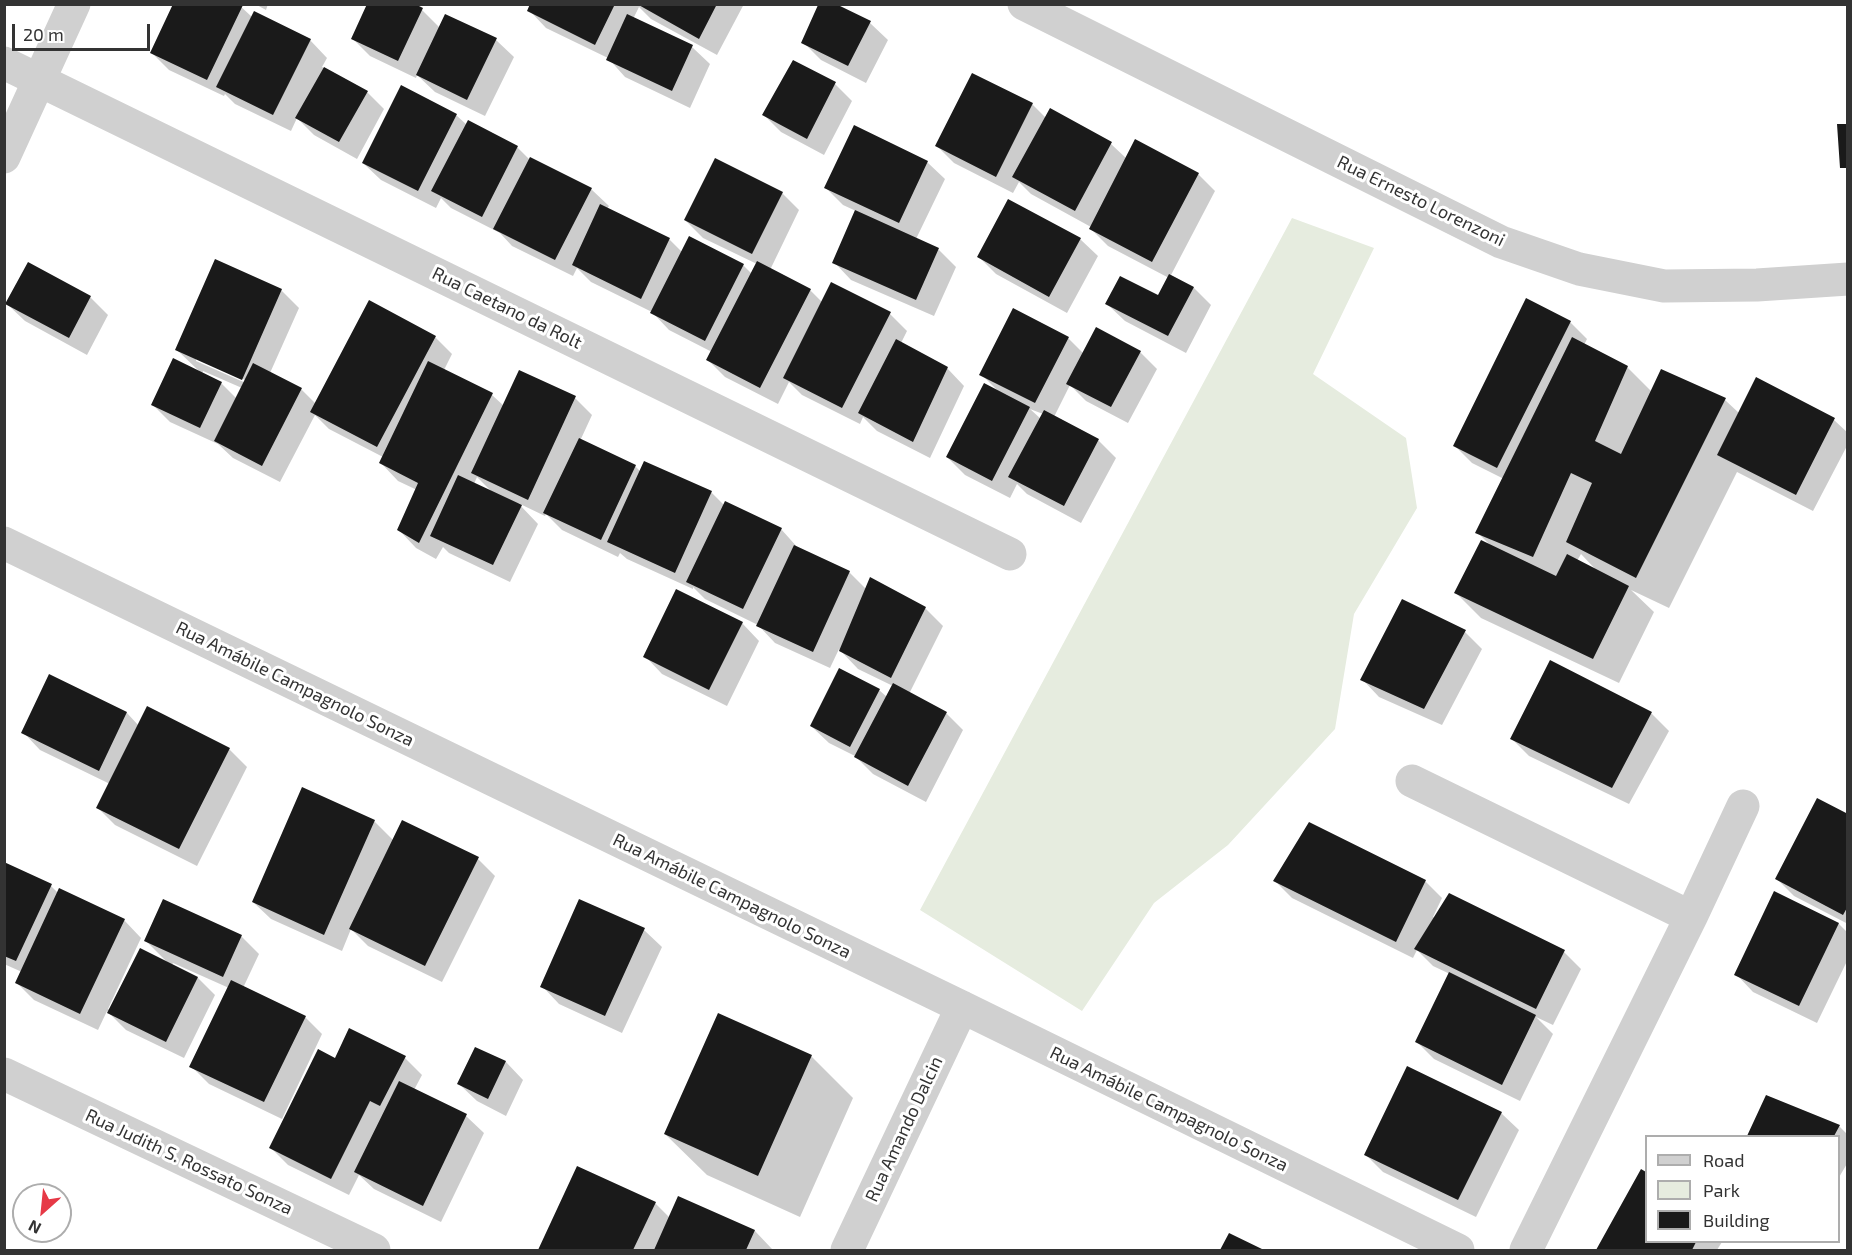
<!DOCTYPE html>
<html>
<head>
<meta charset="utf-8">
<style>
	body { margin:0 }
	#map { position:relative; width:1852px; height:1255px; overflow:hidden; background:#fff; font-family:"Exo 2",sans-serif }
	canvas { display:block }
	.frame { position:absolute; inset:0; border:6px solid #333; pointer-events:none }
	.legend { position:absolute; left:1645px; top:1135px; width:195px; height:108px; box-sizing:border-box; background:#fff; border:2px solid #adadad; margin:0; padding:8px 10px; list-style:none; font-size:18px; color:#333 }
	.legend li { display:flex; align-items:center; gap:12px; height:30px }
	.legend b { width:30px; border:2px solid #adadad }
	.north { position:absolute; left:12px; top:1183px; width:60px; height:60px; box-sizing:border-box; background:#fff; border:2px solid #adadad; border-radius:50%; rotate:207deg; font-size:16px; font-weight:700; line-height:24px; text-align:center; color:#333 }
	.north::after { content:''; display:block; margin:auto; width:21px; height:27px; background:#e63946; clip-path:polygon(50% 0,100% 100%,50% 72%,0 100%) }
	.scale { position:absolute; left:12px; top:24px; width:138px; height:27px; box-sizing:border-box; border:3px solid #333; border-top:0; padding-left:8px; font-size:18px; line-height:21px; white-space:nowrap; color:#333; -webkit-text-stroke:4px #fff; paint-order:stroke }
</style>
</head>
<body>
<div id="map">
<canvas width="1852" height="1255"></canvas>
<div class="frame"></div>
<ul class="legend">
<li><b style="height:8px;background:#d0d0d0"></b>Road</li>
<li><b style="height:16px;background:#e6ecdf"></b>Park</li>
<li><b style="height:16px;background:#1a1a1a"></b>Building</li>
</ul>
<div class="north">N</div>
<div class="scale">20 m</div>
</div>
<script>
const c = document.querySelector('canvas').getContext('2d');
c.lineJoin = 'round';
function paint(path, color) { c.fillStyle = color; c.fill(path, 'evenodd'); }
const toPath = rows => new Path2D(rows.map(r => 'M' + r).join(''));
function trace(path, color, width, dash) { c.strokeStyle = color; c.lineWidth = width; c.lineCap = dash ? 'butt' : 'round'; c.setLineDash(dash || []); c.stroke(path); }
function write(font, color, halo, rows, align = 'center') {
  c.font = font + ' "Exo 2",sans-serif'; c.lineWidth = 6; c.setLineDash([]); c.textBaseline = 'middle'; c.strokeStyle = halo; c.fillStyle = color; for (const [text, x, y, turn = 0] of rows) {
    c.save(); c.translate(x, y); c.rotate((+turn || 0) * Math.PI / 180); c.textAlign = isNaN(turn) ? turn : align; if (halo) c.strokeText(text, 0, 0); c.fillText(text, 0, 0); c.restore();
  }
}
paint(toPath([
	[1292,218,1374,248,1313,374,1406,438,1417,508,1354,614,1335,729,1228,845,1154,903,1082,1011,920,910]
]), '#e6ecdf');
paint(toPath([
	[175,4,238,4,252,17,310,40,327,58,322,67,367,92,384,109,357,159,314,135,297,118,291,131,235,104,225,94,224,96,169,70,152,53],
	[255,4,268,4,266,10],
	[411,4,422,10,440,28,496,40,514,57,485,116,435,92,417,75,416,78,370,56,353,39],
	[532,4,744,4,717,55,651,19,639,7,633,19,692,47,710,64,690,108,625,77,608,58,546,28,529,10],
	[820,4,835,4,870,23,888,40,866,83,821,60,803,42],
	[835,84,852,101,824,155,781,132,764,115],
	[1032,104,1046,118,1050,110,1111,144,1127,159,1198,174,1215,191,1171,275,1194,288,1211,305,1186,353,1125,321,1107,304,1159,297,1169,278,1108,246,1090,228,1091,227,1031,194,1019,182,1013,193,954,163,937,146],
	[456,115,467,125,517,147,530,160,591,189,609,206,607,209,669,239,682,252,743,265,752,274,757,264,703,238,685,220,782,193,799,210,770,270,810,290,823,303,890,314,907,331,901,343,947,368,964,386,930,458,877,431,863,417,860,424,802,395,789,382,778,404,725,377,708,360,712,352,669,330,652,312,591,282,577,268,573,276,512,246,500,233,451,208,441,198,436,208,381,180,363,163],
	[927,162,945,179,916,239,939,250,956,267,934,316,851,280,834,262,856,211,843,205,825,187],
	[1080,239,1098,256,1067,313,996,274,979,257],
	[216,261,281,290,299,308,270,373,301,389,316,404,435,337,452,354,444,370,492,395,504,406,575,398,592,415,580,441,635,466,641,472,711,492,725,506,781,529,798,548,849,572,866,589,925,608,943,626,909,694,946,713,963,730,926,802,873,774,855,756,829,743,811,726,879,690,887,697,893,686,858,669,839,649,830,668,775,643,758,625,705,599,693,587,693,589,627,559,620,553,618,557,562,530,546,514,545,516,518,503,538,524,510,582,449,553,443,547,436,559,416,548,399,530,417,490,398,481,381,463,383,457,329,429,315,415,280,482,233,458,218,444,170,422,153,405,199,371,177,350],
	[196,358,250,382,248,384,196,361],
	[203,371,242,388,237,399,221,383,202,374],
	[477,477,493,493,474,484],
	[90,297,108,315,87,355,25,321,7,304],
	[1570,322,1587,339,1584,345,1627,367,1652,392,1662,371,1725,400,1739,413,1834,420,1848,433,1848,444,1813,511,1737,472,1669,608,1631,590,1654,612,1619,683,1481,618,1456,593,1490,545,1477,532,1504,479,1472,463,1455,446],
	[1581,554,1597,571,1577,561],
	[1068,338,1084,354,1140,352,1157,369,1128,423,1086,401,1070,385,1054,417,1098,440,1116,458,1081,523,1027,494,1017,484,1010,498,965,475,947,457,998,391,981,374],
	[1030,409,1043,414,1041,419],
	[742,623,759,641,727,706,662,674,645,656],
	[1465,632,1482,649,1442,725,1379,697,1362,679],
	[1551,662,1652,714,1669,731,1629,804,1529,756,1512,739],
	[50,676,127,713,139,726,229,749,247,767,197,866,115,825,98,808,110,784,40,750,23,732],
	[1848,815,1848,924,1794,896,1777,879],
	[374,821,394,841,478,859,495,876,442,982,368,946,351,929,342,951,271,919,253,902],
	[4,864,51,886,59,894,124,920,141,938,108,1009,110,1010,167,962,146,941,241,936,259,954,243,988,305,1017,322,1034,282,1119,209,1084,191,1066,229,988,173,963,172,965,198,978,215,995,184,1058,126,1030,107,1011,98,1030,34,1000,17,983,22,972,4,964],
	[1275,881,1425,881,1442,898,1433,917,1435,918,1564,952,1581,969,1553,1025,1536,1017,1553,1034,1520,1101,1434,1059,1417,1042,1450,974,1433,966,1417,950,1413,958,1292,898],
	[1775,893,1839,924,1848,933,1848,959,1817,1023,1753,992,1736,974],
	[644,930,662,947,622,1033,559,1004,542,986],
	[476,1049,506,1062,523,1080,506,1116,477,1101,459,1084],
	[811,1056,853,1098,800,1217,707,1175,665,1134],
	[405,1058,422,1075,414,1090,466,1116,484,1133,441,1222,374,1189,359,1175,349,1195,288,1165,271,1148,335,1060],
	[1767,1097,1839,1126,1848,1135,1848,1162,1838,1179,1838,1136,1749,1136],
	[1501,1113,1519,1130,1476,1217,1383,1172,1366,1155],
	[578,1168,655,1203,670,1218,678,1198,755,1231,772,1249,771,1250,540,1250],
	[1641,1171,1646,1174,1646,1242,1722,1242,1717,1250,1597,1250],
	[1229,1235,1261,1250,1221,1250]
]), '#0003');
paint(toPath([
	[173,4,243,5,207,80,150,53],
	[367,4,415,4,423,8,398,61,351,39],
	[530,4,615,4,595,45,527,11],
	[637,4,717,4,699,39],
	[818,5,838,5,871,21,848,66,801,43],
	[254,11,311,39,273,115,216,87],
	[445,14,497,38,467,100,416,75],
	[627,14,693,45,672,91,606,60],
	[793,60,836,82,807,139,762,115],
	[324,67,368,91,339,142,295,118],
	[972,73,1033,103,996,177,935,146],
	[401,85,457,114,418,191,362,163],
	[1050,108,1112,142,1075,211,1012,177],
	[468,120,518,146,482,217,431,191],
	[1837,124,1848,124,1848,168,1840,168],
	[854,125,928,161,899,223,824,188],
	[1135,139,1199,173,1152,262,1089,229],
	[530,157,592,188,555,260,493,229],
	[715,158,783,192,752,254,684,220],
	[1008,199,1081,238,1049,297,977,257],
	[600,204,670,238,641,299,572,265],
	[855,210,939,248,916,300,832,263],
	[689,236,744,264,705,341,650,313],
	[215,259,282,289,242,380,175,350],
	[757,261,811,289,760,388,706,360],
	[28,262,91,296,69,338,5,304],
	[1169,274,1194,287,1168,336,1105,304,1120,276,1158,295],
	[831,282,891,312,842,408,783,378],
	[1526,298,1571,321,1497,468,1453,446],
	[369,300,436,336,377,447,310,412],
	[1013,308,1069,337,1035,403,979,375],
	[1096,327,1141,351,1111,407,1066,384],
	[1572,337,1628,366,1595,441,1621,454,1661,369,1726,398,1636,578,1566,542,1592,483,1571,473,1533,557,1475,533],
	[896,339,948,367,913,442,858,413],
	[173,358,222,382,200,428,151,405],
	[428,361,493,393,419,543,397,530,418,483,379,463],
	[253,363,302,388,262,466,214,441],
	[519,370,576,396,528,500,471,473],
	[1756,377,1835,418,1796,495,1717,455],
	[984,383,1030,407,992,481,946,457],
	[1044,410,1099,439,1064,506,1008,477],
	[579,438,636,465,601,540,543,513],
	[644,461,712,491,675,573,607,542],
	[458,475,522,505,493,565,430,536],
	[725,501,782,528,743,609,686,582],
	[1481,540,1556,576,1567,554,1629,586,1593,659,1454,593],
	[794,545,850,571,813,652,756,626],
	[870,577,926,607,891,678,839,651],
	[676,589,743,622,709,690,643,657],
	[1402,599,1466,630,1424,709,1360,680],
	[1550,660,1652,712,1612,788,1510,739],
	[839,668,880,689,850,747,810,726],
	[49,674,127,712,99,771,21,733],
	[893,683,947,712,908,786,854,757],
	[147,706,230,748,179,849,96,808],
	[302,787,375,820,324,935,252,902],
	[1817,798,1848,814,1848,906,1843,915,1775,879],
	[402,820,479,857,425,966,349,929],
	[1309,822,1426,880,1396,942,1273,881],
	[4,862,52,884,16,961,4,956],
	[59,888,125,919,80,1014,15,983],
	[1774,891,1839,923,1799,1006,1734,975],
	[1449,893,1565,950,1536,1009,1414,949],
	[163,899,242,935,223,977,144,941],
	[579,899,645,928,605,1016,540,987],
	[140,948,198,977,166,1042,107,1013],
	[1449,972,1536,1015,1502,1085,1415,1042],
	[231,980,306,1016,264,1102,189,1067],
	[718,1013,812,1055,758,1176,664,1134],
	[349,1028,406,1056,380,1106,370,1101,331,1179,269,1148,318,1049,335,1058],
	[475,1047,506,1061,488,1099,457,1084],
	[1407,1066,1502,1112,1458,1200,1364,1155],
	[399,1081,467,1114,423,1206,354,1172],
	[1766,1095,1840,1125,1834,1136,1747,1136],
	[577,1166,656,1202,633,1250,538,1250],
	[1641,1169,1646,1172,1646,1242,1696,1242,1692,1250,1596,1250],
	[678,1196,755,1230,746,1250,654,1250],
	[1229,1233,1264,1250,1220,1250]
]), '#1a1a1a');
trace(toPath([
	[1024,4,1501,242,1579,269,1664,286,1757,285,1848,279],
	[4,63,1010,554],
	[4,157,74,4],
	[4,543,962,1007,1458,1250],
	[1412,781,1691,917,1526,1250],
	[1691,917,1743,806],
	[4,1074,374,1250],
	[847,1250,962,1007]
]), '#d0d0d0', 33);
write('18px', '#333', '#fff', [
	["Rua Ernesto Lorenzoni",1421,201,26],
	["Rua Caetano da Rolt",507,308,26],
	["Rua Amábile Campagnolo Sonza",295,684,26],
	["Rua Amábile Campagnolo Sonza",732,896,26],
	["Rua Amábile Campagnolo Sonza",1169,1109,26],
	["Rua Amando Dalcin",904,1129,-65],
	["Rua Judith S. Rossato Sonza",189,1162,25]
]);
</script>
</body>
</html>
